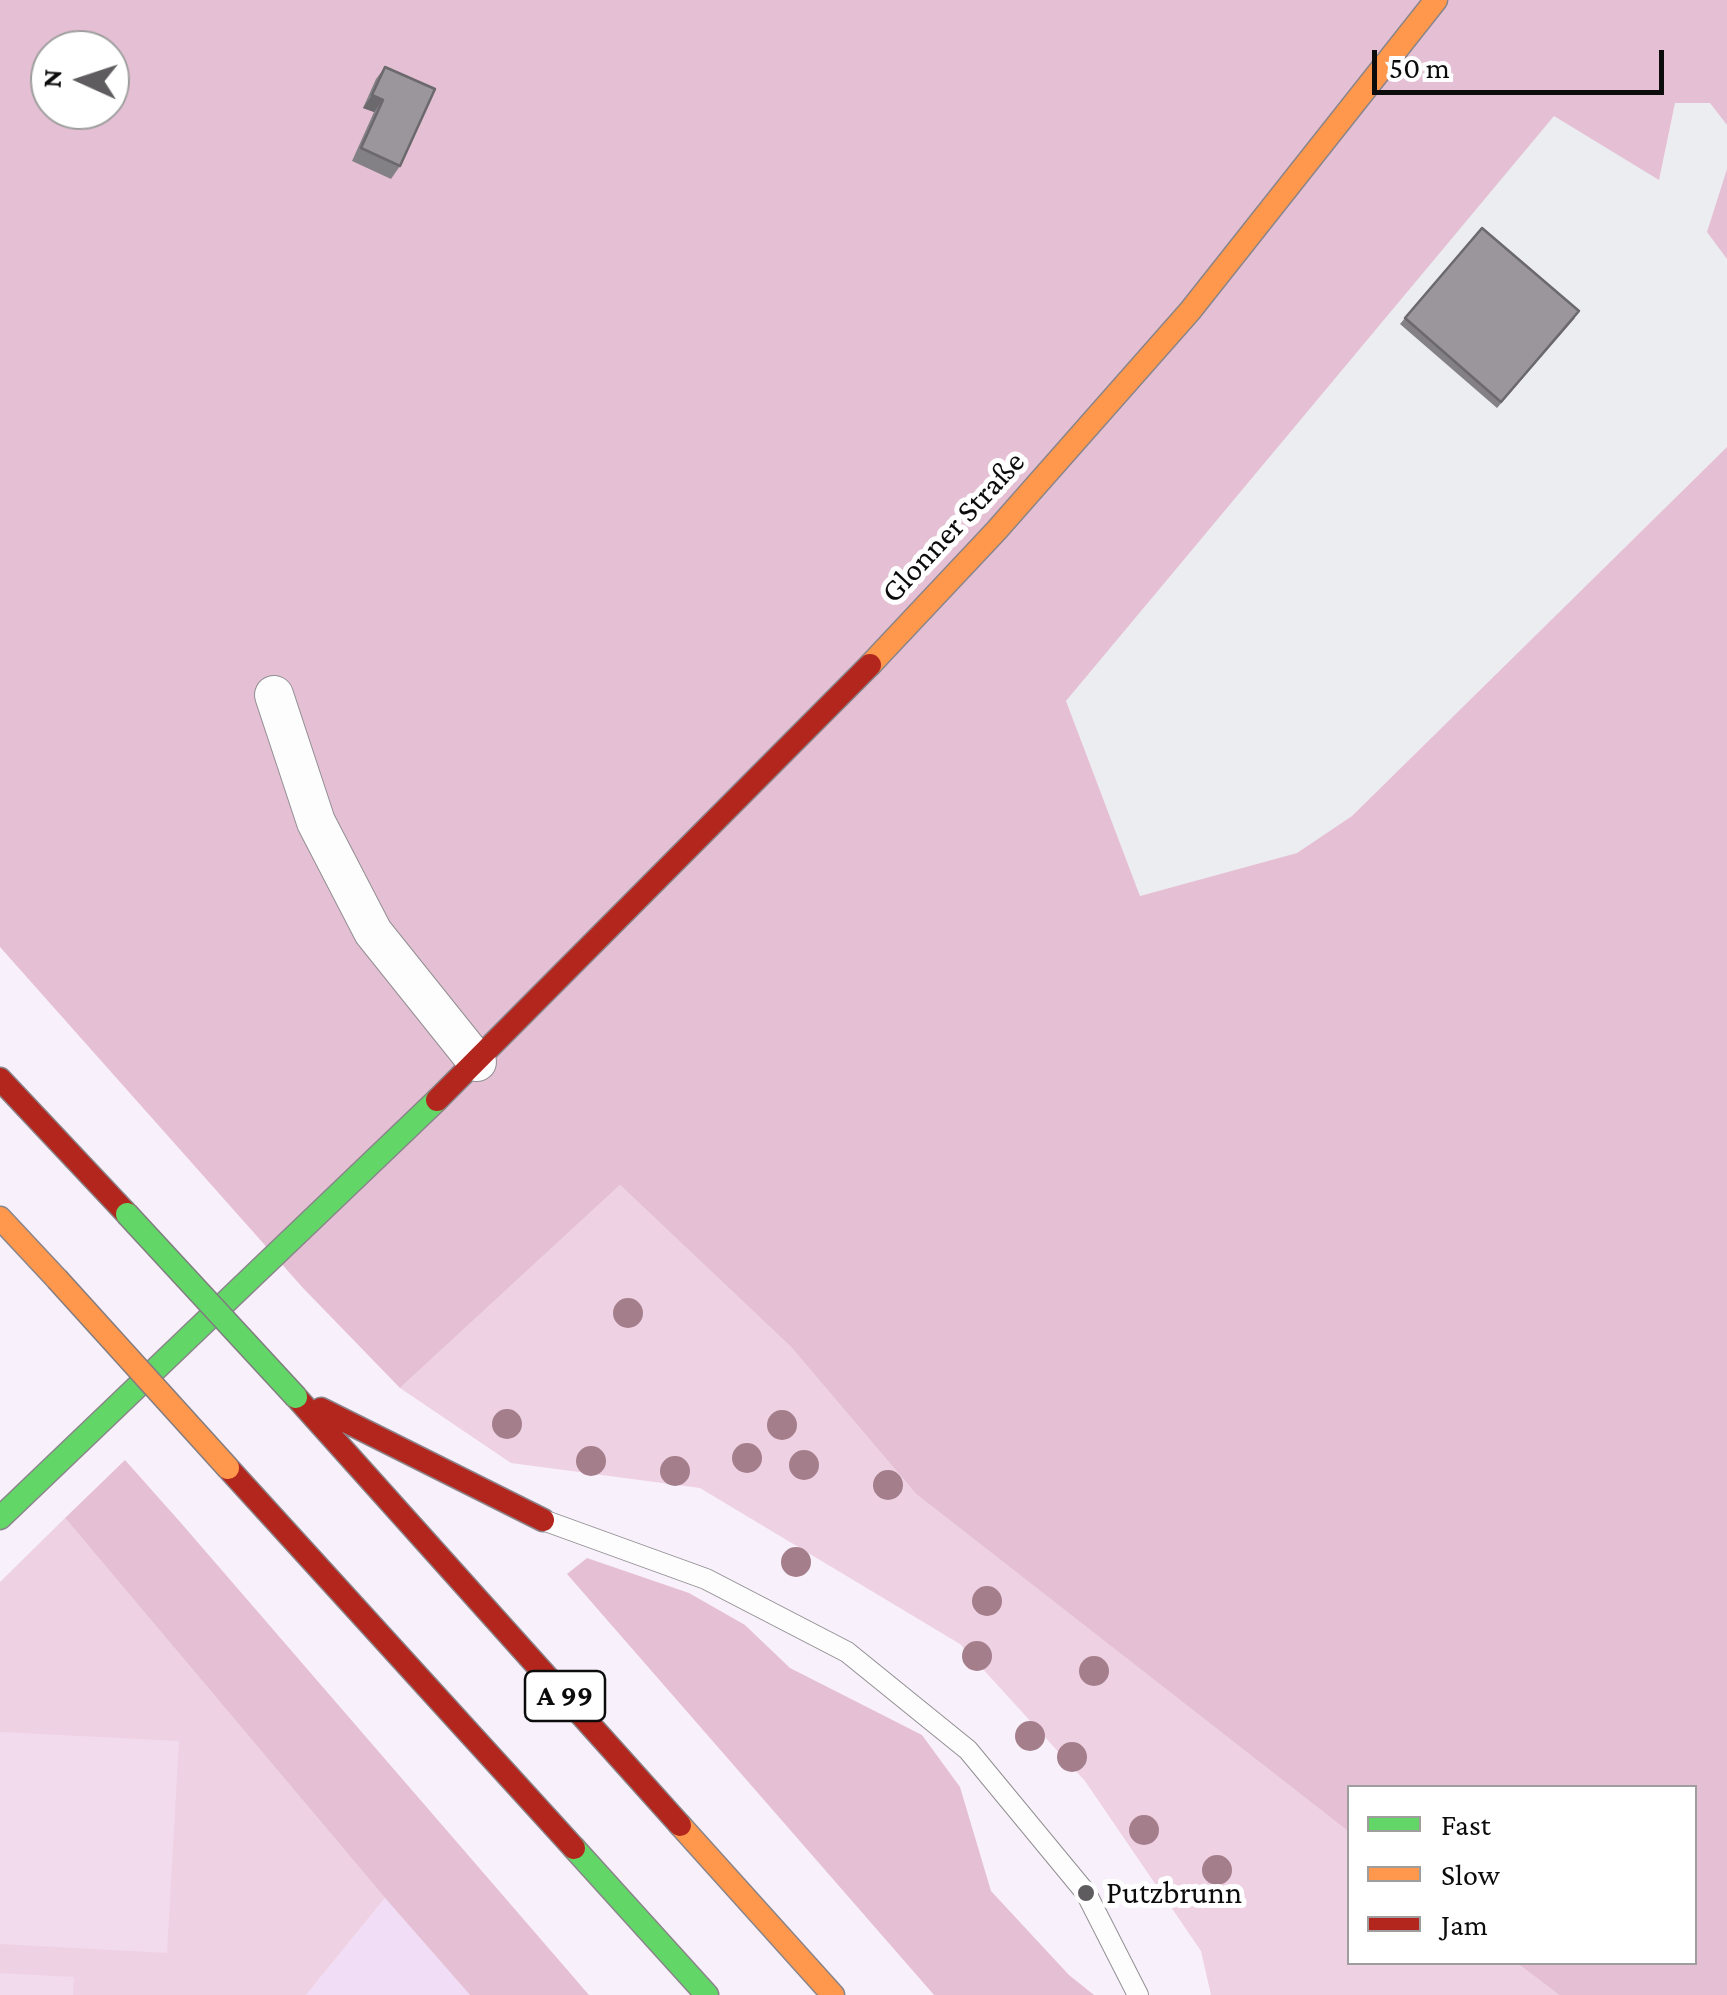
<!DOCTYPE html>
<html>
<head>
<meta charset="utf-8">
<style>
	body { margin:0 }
	#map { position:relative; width:1727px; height:1995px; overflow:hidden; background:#f8f0fa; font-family:"Crimson Pro",serif }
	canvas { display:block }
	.legend { position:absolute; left:1347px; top:1785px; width:350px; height:180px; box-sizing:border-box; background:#fff; border:2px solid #9e9e9e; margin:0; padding:12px 18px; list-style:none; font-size:30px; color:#0c0c0c }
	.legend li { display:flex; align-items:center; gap:20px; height:50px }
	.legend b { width:50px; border:2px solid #9e9e9e }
	.north { position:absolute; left:30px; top:30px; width:100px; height:100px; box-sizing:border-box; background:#fff; border:2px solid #9e9e9e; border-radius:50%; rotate:273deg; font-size:28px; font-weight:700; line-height:40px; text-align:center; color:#0c0c0c }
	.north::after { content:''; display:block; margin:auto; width:35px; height:45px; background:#5f5c5f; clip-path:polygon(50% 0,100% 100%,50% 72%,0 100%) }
	.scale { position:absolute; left:1372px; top:50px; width:292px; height:45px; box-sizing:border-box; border:5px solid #0c0c0c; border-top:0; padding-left:12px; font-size:30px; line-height:35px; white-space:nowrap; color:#0c0c0c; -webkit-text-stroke:8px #fff; paint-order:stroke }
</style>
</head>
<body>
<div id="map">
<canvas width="1727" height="1995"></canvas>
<ul class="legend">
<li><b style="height:12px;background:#63d668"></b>Fast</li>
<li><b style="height:12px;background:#ff974d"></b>Slow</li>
<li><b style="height:12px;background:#b3261e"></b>Jam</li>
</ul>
<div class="north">N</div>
<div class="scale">50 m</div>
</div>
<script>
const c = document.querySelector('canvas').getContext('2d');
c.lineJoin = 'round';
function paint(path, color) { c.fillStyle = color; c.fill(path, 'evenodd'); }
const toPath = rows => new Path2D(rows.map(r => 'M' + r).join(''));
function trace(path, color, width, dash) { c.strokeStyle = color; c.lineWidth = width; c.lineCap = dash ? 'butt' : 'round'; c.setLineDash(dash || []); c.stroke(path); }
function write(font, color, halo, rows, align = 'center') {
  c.font = font + ' "Crimson Pro",serif'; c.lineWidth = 10; c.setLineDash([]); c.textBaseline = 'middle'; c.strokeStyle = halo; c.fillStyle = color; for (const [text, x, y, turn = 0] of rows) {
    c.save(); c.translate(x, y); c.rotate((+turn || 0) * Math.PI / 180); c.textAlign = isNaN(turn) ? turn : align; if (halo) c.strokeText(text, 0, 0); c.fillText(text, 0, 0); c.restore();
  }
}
paint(toPath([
	[1710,102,1727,125,1727,169,1708,231,1727,259,1727,447,1352,816,1297,853,1140,896,1066,701,1554,115,1659,179,1675,103]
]), '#ebedf1');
paint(toPath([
	[385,1898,470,1995,306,1995]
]), '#f2ddf6');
paint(toPath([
	[620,1185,791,1347,916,1494,1349,1832,1350,1962,1517,1963,1559,1995,1211,1995,1201,1951,1085,1781,960,1644,700,1488,511,1463,400,1388],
	[65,1518,385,1898,306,1995,0,1995,0,1582]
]), '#eed1e3');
paint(toPath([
	[0,0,1727,0,1727,125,1710,103,1675,103,1659,180,1554,116,1066,701,1140,896,1297,853,1352,816,1727,447,1727,1995,1559,1995,1517,1963,1694,1962,1694,1788,1350,1788,1349,1832,916,1494,791,1347,620,1185,400,1388,303,1288,0,947],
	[50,50,110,50,110,110,50,110],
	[1727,169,1727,259,1707,232],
	[125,1460,181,1523,589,1995,470,1995,385,1898,65,1518],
	[587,1558,689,1593,745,1625,790,1668,922,1735,960,1787,991,1891,1069,1975,1094,1995,934,1995,567,1574]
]), '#e5c0d4');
paint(toPath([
	[0,1732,179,1741,167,1953,0,1944],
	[0,1973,74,1977,73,1995,0,1995]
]), '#f2dbed');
const lane = toPath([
	[543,1520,706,1579,847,1652,968,1750,1086,1893,1138,1995]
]);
const street = toPath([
	[274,695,316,822,373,932,477,1062]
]);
const fast = toPath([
	[0,1518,437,1100],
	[574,1848,707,1995]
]);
const slow = toPath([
	[870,665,996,531,1190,311,1436,0],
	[0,1218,57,1279],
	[680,1825,833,1995]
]);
const jam = toPath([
	[0,1079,127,1214],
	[437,1100,870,665],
	[296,1397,680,1825],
	[321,1409,543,1520],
	[228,1468,574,1848]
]);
trace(lane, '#928f93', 22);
trace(street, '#928f93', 40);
trace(fast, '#89858a', 25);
trace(slow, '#89858a', 25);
trace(jam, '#89858a', 25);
trace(lane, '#fefdfe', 20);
trace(street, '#fefdfe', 38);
trace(fast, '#63d668', 22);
trace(slow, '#ff974d', 22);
trace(jam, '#b3261e', 22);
const fastBridge = toPath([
	[127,1214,296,1397]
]);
const slowBridge = toPath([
	[57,1279,228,1468]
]);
trace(fastBridge, '#807c80', 25, []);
trace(slowBridge, '#807c80', 25, []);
trace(fastBridge, '#63d668', 22);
trace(slowBridge, '#ff974d', 22);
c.fillStyle = '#a47e8a';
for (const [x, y] of [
	[628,1313],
	[507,1424],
	[782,1425],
	[747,1458],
	[591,1461],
	[804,1465],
	[675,1471],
	[888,1485],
	[796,1562],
	[987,1601],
	[977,1656],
	[1094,1671],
	[1030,1736],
	[1072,1757],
	[1144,1830],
	[1217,1870]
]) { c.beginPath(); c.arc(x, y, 15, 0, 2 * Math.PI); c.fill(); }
paint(toPath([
	[385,67,400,166,391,179,352,161,374,112,363,108,376,79],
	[1405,318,1575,318,1497,408,1400,324]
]), '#848186');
paint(toPath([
	[372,95,383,100,374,112,363,108]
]), '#6c696d');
const building = toPath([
	[385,67,435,89,400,166,361,148,383,100,372,95,385,67],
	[1482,228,1579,311,1501,402,1405,318,1482,228]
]);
paint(building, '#9a969c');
trace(building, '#6c696d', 2.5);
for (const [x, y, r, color] of [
	[1086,1893,10,"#5f5c5f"]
]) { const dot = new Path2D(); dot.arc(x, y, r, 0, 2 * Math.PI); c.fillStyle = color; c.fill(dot); trace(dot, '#fff', 4); }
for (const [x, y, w] of [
	[565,1696,80]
]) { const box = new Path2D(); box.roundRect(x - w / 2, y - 25, w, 50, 8); c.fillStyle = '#fff'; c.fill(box); trace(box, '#0c0c0c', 2.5); }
write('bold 30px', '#0c0c0c', null, [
	["A 99",565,1696]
]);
write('32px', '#0c0c0c', '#fff', [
	["Glonner Straße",953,527,-47]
]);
write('32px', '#0c0c0c', '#fff', [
	["Putzbrunn",1106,1893]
], 'left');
</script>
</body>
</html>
